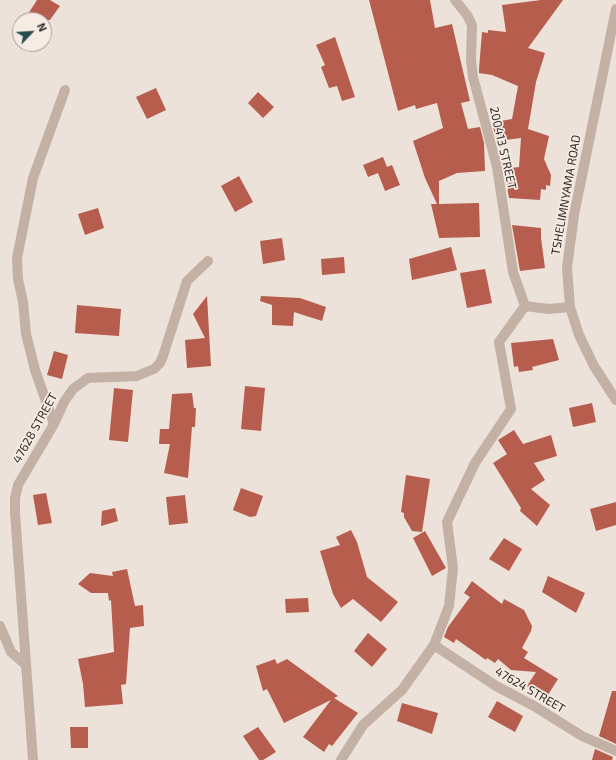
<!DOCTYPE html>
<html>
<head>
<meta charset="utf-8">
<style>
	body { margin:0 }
	#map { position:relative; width:616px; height:760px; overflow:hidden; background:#ede2d9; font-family:"Exo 2",sans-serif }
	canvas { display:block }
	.north { position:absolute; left:12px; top:12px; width:40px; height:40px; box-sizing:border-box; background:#f6ece4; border:1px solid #a79e98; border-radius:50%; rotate:65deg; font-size:11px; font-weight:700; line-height:16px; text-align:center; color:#312926 }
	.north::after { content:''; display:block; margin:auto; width:14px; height:18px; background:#214d4c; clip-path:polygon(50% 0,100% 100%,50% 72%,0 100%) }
</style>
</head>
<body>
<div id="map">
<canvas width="616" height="760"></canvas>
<div class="north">N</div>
</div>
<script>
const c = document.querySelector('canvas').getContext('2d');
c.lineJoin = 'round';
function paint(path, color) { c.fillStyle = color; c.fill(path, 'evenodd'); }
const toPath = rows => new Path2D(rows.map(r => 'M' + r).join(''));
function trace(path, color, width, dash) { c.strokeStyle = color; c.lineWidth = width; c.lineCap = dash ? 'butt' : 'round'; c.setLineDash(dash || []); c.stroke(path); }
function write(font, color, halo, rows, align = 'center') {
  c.font = font + ' "Exo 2",sans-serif'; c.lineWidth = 3.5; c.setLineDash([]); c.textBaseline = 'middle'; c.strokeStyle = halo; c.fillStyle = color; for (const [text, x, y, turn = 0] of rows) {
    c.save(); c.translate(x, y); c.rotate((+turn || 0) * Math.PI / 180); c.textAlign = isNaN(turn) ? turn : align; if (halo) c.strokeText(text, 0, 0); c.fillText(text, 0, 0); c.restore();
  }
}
paint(toPath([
	[37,0,50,0,60,6,50,20,36,20,28,14],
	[369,0,430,0,435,28,452,24,470,101,461,103,468,129,480,127,484,143,485,171,457,173,439,181,439,204,479,203,480,237,439,238,431,204,437,204,425,178,413,141,443,128,437,103,416,109,415,105,398,111],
	[541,0,563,0,528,48,545,53,536,82,528,129,549,136,544,159,551,175,550,186,546,185,546,190,541,189,540,200,509,198,504,169,519,167,521,138,497,141,492,124,495,123,495,122,512,119,518,86,492,75,479,73,479,69,482,32,488,33,488,30,506,32,502,5],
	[335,37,355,97,342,101,337,86,329,88,321,67,325,65,316,45],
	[156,88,166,110,147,119,136,97],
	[258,92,274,107,263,118,248,103],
	[383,157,387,167,392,165,400,185,385,191,378,173,368,177,363,165],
	[239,176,253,202,235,212,221,186],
	[98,208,104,228,85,235,78,214],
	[512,225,541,228,541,238,545,268,520,271],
	[282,238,285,260,263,264,260,241],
	[451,247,457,270,412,280,409,259],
	[344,257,345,273,322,275,321,259],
	[485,269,492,303,467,308,460,273],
	[207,296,211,366,187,368,185,340,205,338,193,314],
	[261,296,300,298,326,307,322,321,294,312,293,326,272,325,272,305,260,301],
	[77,305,121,309,119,336,75,333],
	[553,339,559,360,532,367,533,370,519,372,518,366,514,367,511,343],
	[54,351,68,355,62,379,47,375],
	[245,386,265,388,261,431,241,429],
	[114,388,133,390,128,442,109,440],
	[192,393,194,408,196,408,195,427,192,427,188,478,164,473,170,444,159,444,160,429,169,429,172,394],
	[592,403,596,422,573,427,569,408],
	[514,430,523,444,551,435,557,456,534,463,545,480,531,489,550,505,537,526,520,511,521,508,493,463,507,454,498,440],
	[406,475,430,479,422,532,412,531,404,517,404,513,401,512],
	[241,488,263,496,256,516,250,517,233,510],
	[46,493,52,523,38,525,33,495],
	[185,495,188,523,169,525,166,497],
	[616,502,616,525,596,531,590,509],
	[115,508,118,521,101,526,102,511],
	[351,530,357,542,367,577,398,602,381,622,353,599,341,608,333,594,320,551,340,545,336,537],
	[425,531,446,568,432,576,413,538],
	[504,538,522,549,509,571,489,559],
	[127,569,135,606,143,605,144,626,130,628,126,684,121,685,123,704,85,707,83,684,78,659,114,652,111,600,109,601,108,593,91,593,78,584,90,573,113,576,112,572],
	[548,576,585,593,576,613,542,592],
	[472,581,502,604,504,599,524,610,532,626,531,631,522,648,528,652,524,658,558,679,546,698,527,686,536,672,511,670,498,659,495,663,487,658,486,660,456,639,454,643,444,637,448,627,470,597,464,593],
	[308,598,309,612,286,613,285,599],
	[368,633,387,649,372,667,354,651],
	[275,659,277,664,287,659,338,696,334,698,358,713,332,746,329,744,324,752,303,737,331,700,284,723,267,689,263,691,256,666],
	[612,691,616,691,616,744,599,736],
	[497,701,523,716,515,732,488,717],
	[402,703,438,713,432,734,397,721],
	[70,727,88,727,88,748,71,748],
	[258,727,276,752,263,760,259,760,243,736],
	[595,749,613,757,612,760,592,760]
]), '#b75d4d');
trace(toPath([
	[455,0,467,15,472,25,471,60,473,77,497,167,513,272,525,306],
	[616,9,574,215,567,268,570,307,579,335,594,366,616,400],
	[525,306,549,309,570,307],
	[54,424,35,370,26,334,23,302,18,279,17,258,33,178,65,90],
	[0,626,11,652,26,665],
	[434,645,496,686,534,706,582,736,616,751],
	[33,760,15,513,15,498,18,485,54,424,64,402,73,389,88,378,137,376,154,369,160,363,163,356,187,281,208,261],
	[341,760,363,725,402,690,434,645,449,606,453,568,447,522,475,463,511,409,499,342,525,306]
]), '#c4b1a6', 10);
write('12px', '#312926', '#f6ece4', [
	["200413 STREET",503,148,77],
	["TSHELIMNYAMA ROAD",566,195,-80],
	["47628 STREET",35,428,-61],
	["47624 STREET",530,690,30]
]);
</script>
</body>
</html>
